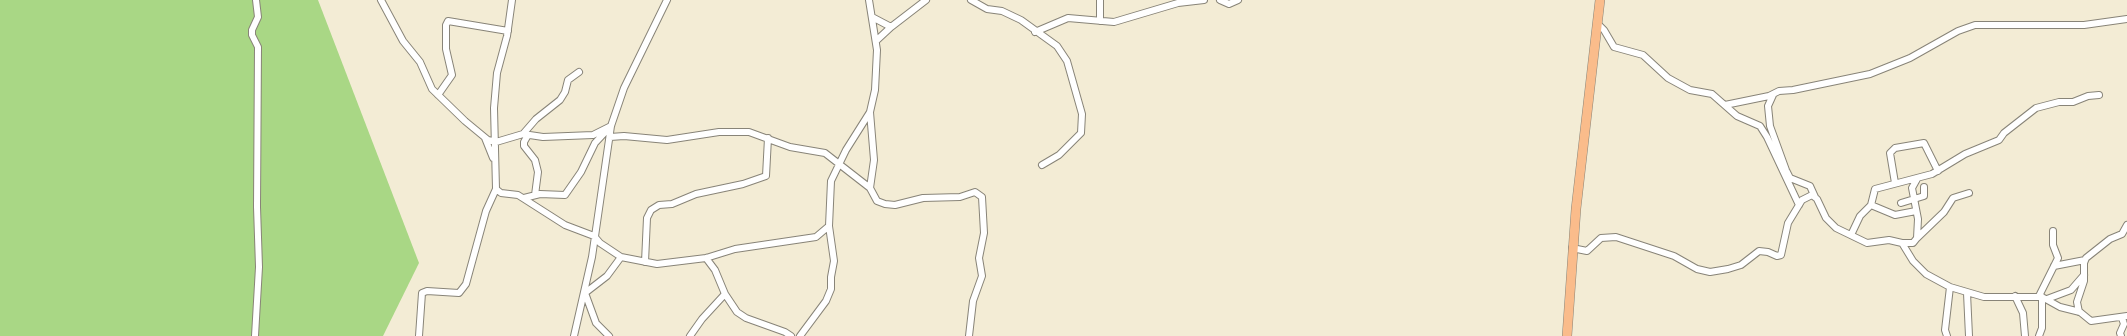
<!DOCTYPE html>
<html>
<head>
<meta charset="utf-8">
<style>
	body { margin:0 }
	canvas { display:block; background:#f3ecd5 }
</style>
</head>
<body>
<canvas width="2127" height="336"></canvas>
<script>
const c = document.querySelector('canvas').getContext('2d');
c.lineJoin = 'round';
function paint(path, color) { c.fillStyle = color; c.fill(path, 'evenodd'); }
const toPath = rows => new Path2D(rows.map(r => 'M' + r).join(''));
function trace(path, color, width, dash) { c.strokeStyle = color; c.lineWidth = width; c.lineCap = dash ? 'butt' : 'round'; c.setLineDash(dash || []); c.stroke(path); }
paint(toPath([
	[0,0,318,0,419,263,383,336,0,336]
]), '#a9d785');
const minor = toPath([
	[381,0,403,41,420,62,432,89,465,121,488,140,496,142,523,134,543,137,593,135,611,126],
	[512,0,507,36,497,73,494,108,496,189,501,193,518,195,565,225,594,236,600,243,621,257,657,264,706,258,735,249,816,237,829,226,831,181,846,150,870,112,875,90,877,50,869,0],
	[971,0,987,9,1002,11,1021,20,1057,46,1067,61,1082,114,1081,133,1059,155,1042,165],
	[1100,0,1100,21],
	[1220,0,1229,4,1238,0],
	[872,17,891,27],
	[1598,24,1604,30,1614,47,1643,55,1668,78,1690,90,1712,94,1737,116,1760,126,1767,137,1799,205],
	[1035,32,1068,18,1114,22,1178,3,1204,0],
	[877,40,891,27,926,0],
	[438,95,452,75,446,49,446,25,448,21,508,31],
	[1773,95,1768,106,1770,126,1786,170,1790,178,1810,186,1815,197],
	[1725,105,1769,96,1779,91,1793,90,1870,74,1910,58,1958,31,1975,25,2084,25,2127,19],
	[870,112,874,160,870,188,877,201,885,204,895,205,923,198,960,197,975,192,982,197,984,233,979,258,982,276,973,301,969,336],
	[523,134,536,119,560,100,565,92,568,80,579,72],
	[528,135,524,142,524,146,535,160,538,172,535,195],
	[610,137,624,136,667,140,719,132,749,132,790,147,825,153,870,188],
	[485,138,493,158],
	[1895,183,1890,153,1895,148,1924,143,1938,171],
	[524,198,540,194,565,195,581,172,595,143,609,128],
	[1901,203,1924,196,1924,187],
	[1871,205,1895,215,1916,211],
	[1851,235,1860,216,1871,205,1875,189,1932,174,1965,154,1999,140,2004,133,2036,108,2059,102,2073,102,2088,96,2099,95],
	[1917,238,1944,212,1953,198,1969,193],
	[1902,243,1913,243,1917,238,1918,219,1912,188,1917,179],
	[1572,248,1587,251,1601,238,1616,237,1674,256,1697,269,1710,272,1728,269,1741,265,1759,251,1768,252,1777,256,1781,255,1788,223,1802,200,1812,195,1817,199,1826,218,1836,228,1867,243,1889,240,1902,243,1913,261,1926,274,1950,287,1984,297,2042,297,2060,307,2080,312,2091,321,2127,316],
	[706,258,715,270,725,294,737,312,746,318,785,332,791,336],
	[645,262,647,218,651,210,659,205,672,204,696,194,743,184,766,176,768,138],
	[2054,266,2085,260],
	[1967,293,1969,336],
	[2015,296,2023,313,2025,336],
	[2039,296,2058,258,2053,245,2053,231],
	[2047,299,2071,290,2084,275],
	[2079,312,2077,302,2084,281,2084,263,2086,258,2110,239,2122,234,2127,225],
	[255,336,259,267,257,207,258,47,252,35,252,30,258,17,256,0],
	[419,336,422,293,427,291,459,293,466,284,486,211,496,189],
	[574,336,592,257,611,126,624,88,667,0],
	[609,336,596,323,585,293,607,276,621,257],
	[690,336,702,319,725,294],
	[800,336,826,301,831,289,831,277,834,261,829,226],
	[1947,336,1945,330,1950,287],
	[2039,336,2042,328,2042,297],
	[2121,336,2120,333,2124,324,2122,318]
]);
const highway = toPath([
	[1567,336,1576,209,1600,0]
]);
trace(minor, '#888478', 8);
trace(highway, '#888478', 10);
trace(minor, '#fff', 6);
trace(highway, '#fabc8b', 9);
</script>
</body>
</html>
